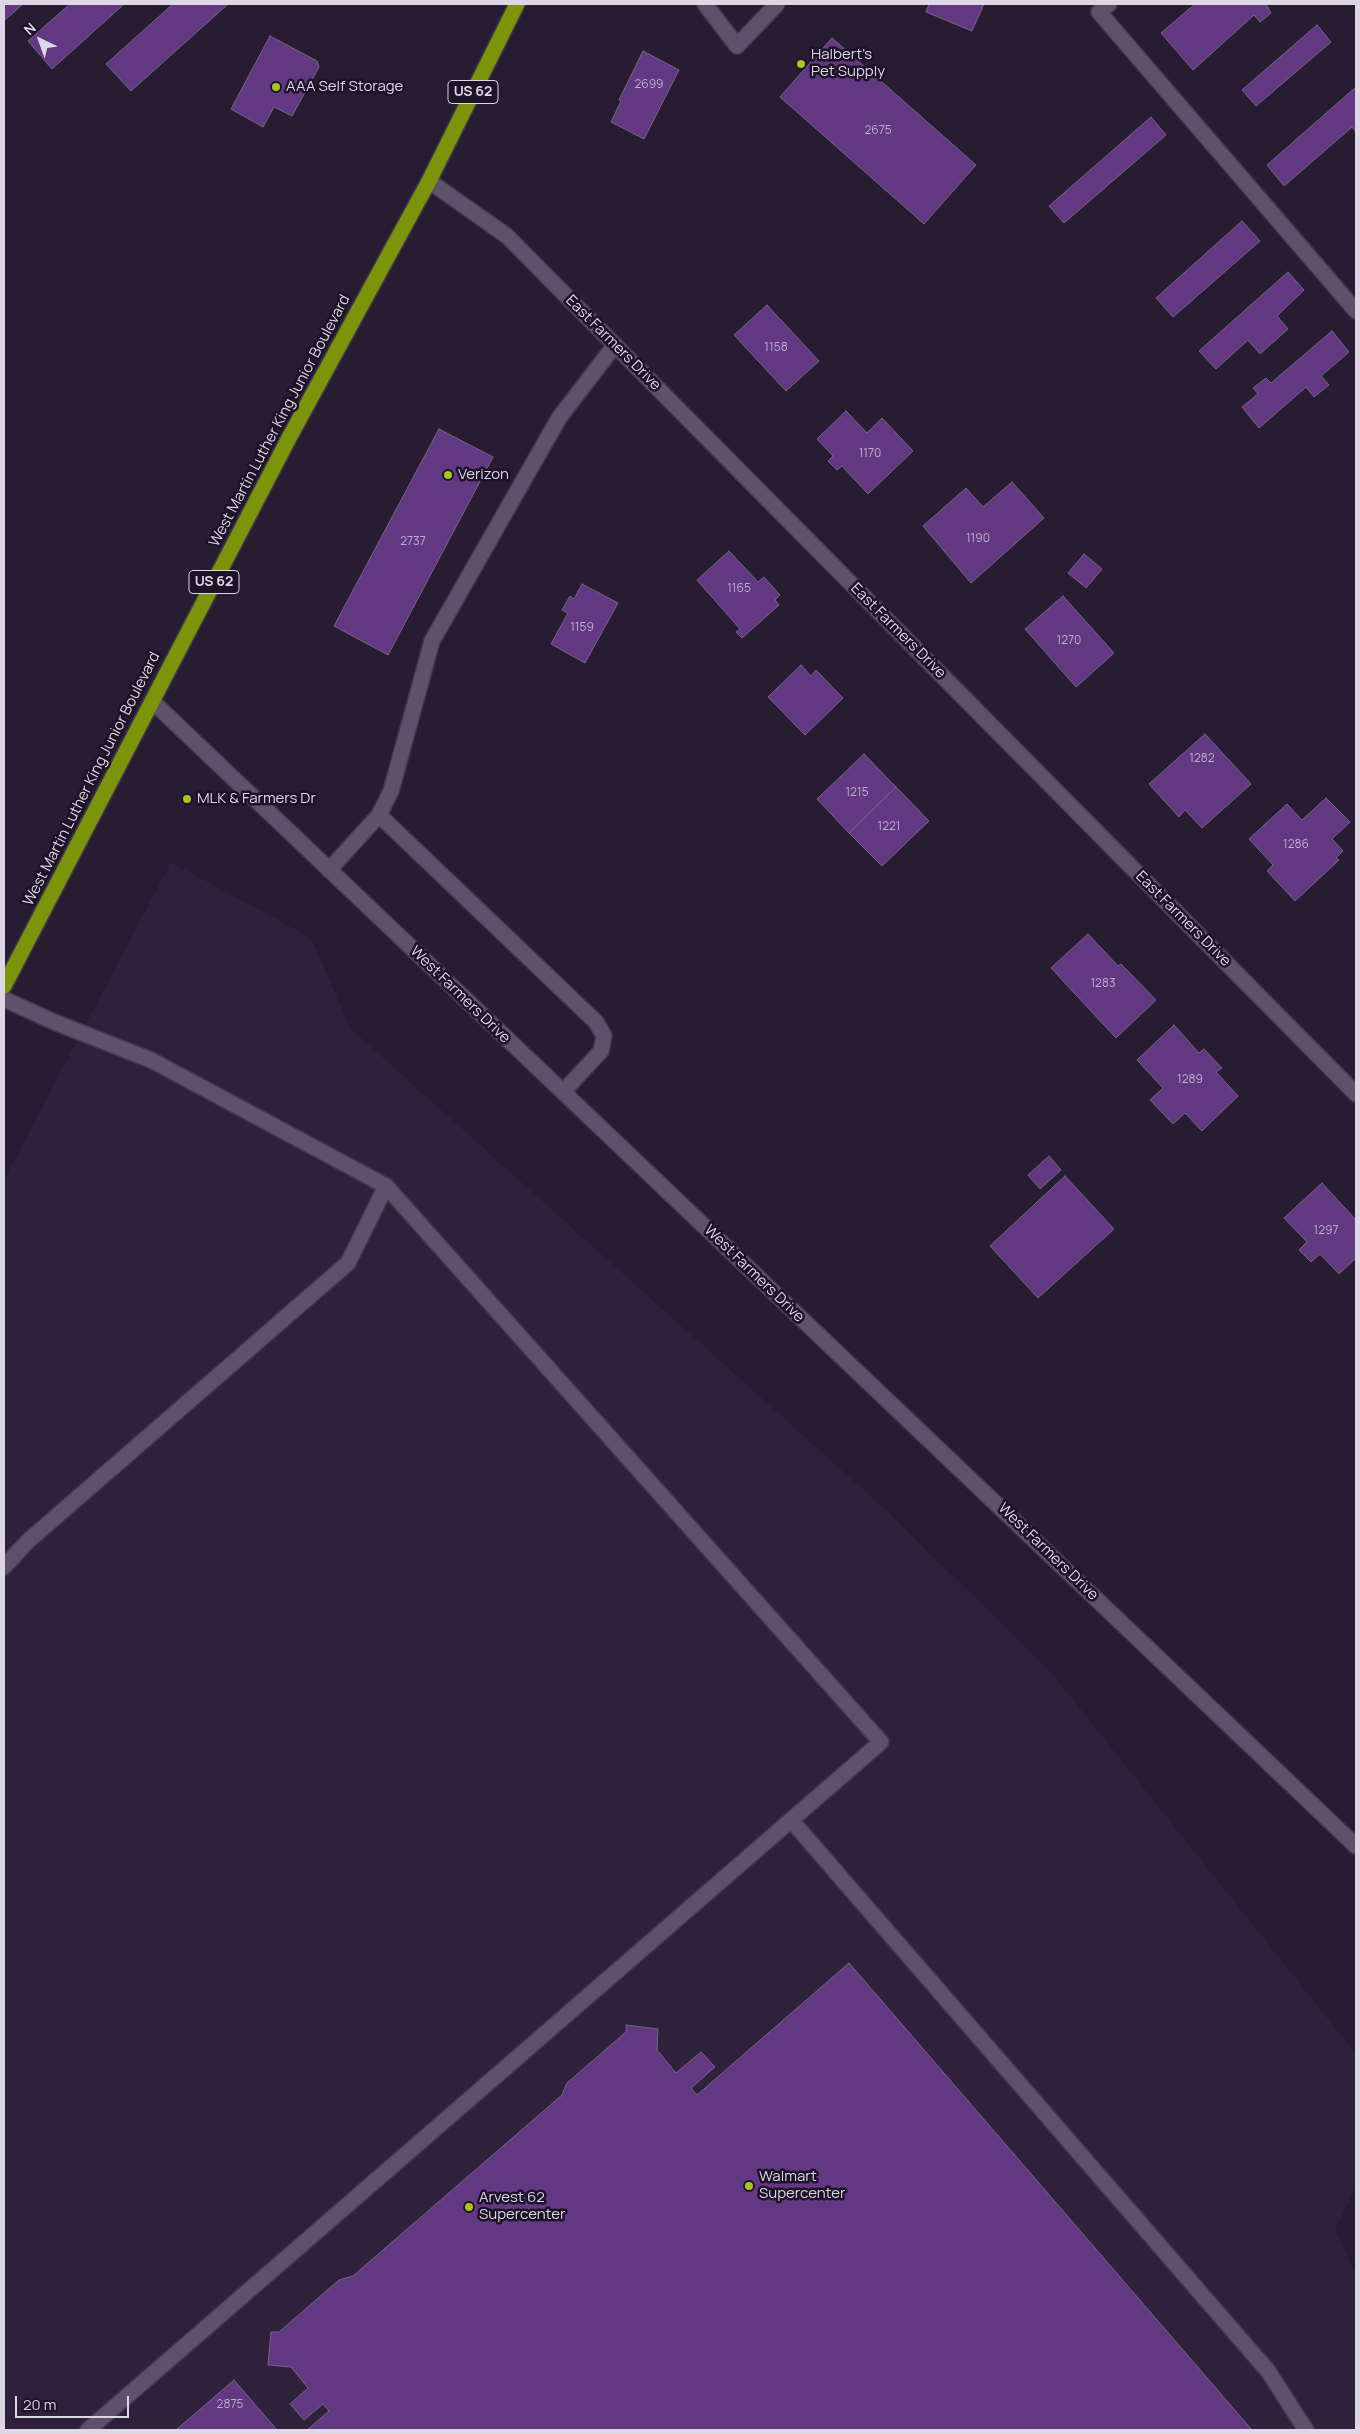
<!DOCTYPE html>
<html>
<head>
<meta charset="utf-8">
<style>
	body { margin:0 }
	#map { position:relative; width:1360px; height:2434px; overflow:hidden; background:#271c31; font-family:Manrope,sans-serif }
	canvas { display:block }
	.frame { position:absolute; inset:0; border:5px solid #ddd6e4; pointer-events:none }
	.north { position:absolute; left:15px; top:15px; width:50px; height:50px; -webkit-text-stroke:4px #1d1227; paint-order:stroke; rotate:318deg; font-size:14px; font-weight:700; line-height:20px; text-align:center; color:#ddd6e4 }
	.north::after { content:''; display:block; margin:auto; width:18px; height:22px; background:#ddd6e4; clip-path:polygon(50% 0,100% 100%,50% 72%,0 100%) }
	.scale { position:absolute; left:15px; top:2396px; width:114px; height:22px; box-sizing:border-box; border:2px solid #ddd6e4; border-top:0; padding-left:6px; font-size:15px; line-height:18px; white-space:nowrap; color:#ddd6e4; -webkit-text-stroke:4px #1d1227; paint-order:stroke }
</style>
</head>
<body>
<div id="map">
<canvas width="1360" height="2434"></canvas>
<div class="frame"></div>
<div class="north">N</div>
<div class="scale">20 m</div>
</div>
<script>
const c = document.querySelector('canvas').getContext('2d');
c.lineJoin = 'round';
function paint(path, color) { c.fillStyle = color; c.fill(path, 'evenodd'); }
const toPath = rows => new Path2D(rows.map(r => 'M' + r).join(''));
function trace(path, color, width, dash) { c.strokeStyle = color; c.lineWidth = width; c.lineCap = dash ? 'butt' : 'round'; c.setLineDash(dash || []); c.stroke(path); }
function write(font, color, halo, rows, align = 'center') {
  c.font = font + ' Manrope,sans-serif'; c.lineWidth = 5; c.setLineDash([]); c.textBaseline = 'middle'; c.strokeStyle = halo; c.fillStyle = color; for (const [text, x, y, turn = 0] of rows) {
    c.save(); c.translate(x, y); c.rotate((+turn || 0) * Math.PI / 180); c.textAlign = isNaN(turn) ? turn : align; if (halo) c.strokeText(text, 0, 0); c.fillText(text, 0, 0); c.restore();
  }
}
paint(toPath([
	[171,862,311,938,351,1029,886,1510,1051,1672,1356,2054,1356,2186,1335,2231,1356,2274,1356,2430,4,2430,4,1180]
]), '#2f213c');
const building = toPath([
	[4,4,23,4,4,21,4,4],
	[70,4,124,4,52,69,28,41,70,4],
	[173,4,228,4,131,91,106,64,173,4],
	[929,4,984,4,972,31,926,12,929,4],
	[1195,4,1266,4,1271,13,1260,22,1254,15,1193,70,1161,33,1195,4],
	[1317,25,1331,42,1256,106,1242,90,1317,25],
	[270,36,317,61,319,67,292,116,274,107,263,127,231,109,270,36],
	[832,38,976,165,924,224,780,97,832,38],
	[643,51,679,70,644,139,611,122,621,101,619,100,643,51],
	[1356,87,1356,132,1352,127,1284,186,1267,165,1356,87],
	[1151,117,1166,135,1064,223,1049,206,1151,117],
	[1242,221,1260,241,1173,317,1156,298,1242,221],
	[1288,272,1304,290,1277,316,1288,329,1260,354,1248,340,1216,369,1199,351,1288,272],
	[767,305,819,361,786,391,734,335,767,305],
	[1332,331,1349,352,1321,376,1329,385,1314,397,1306,387,1259,428,1242,407,1258,394,1253,388,1266,378,1271,383,1332,331],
	[846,411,867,433,882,418,913,451,868,494,842,466,837,470,828,461,833,456,817,439,846,411],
	[439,429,493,457,388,655,334,626,439,429],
	[1012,482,1044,518,971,583,923,526,966,488,983,507,1012,482],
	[729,551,758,582,764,577,780,595,775,600,779,605,742,638,736,632,740,629,697,580,729,551],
	[1084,554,1102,569,1086,588,1068,573,1084,554],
	[582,584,618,603,585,663,551,644,568,613,562,610,570,596,574,599,582,584],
	[1063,596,1114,653,1076,687,1025,629,1063,596],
	[801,665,811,676,816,670,843,698,805,735,768,697,801,665],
	[1205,734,1251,784,1202,828,1185,810,1179,817,1149,784,1205,734],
	[864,754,896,787,849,833,817,799,864,754],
	[896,787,929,821,882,866,849,833,896,787],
	[1326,798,1350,822,1332,839,1343,851,1336,858,1339,860,1295,901,1267,871,1273,865,1249,839,1287,804,1302,820,1326,798],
	[1088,934,1118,966,1121,964,1156,1000,1116,1038,1051,968,1088,934],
	[1174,1025,1199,1053,1204,1049,1222,1068,1216,1072,1238,1096,1202,1131,1185,1113,1173,1124,1150,1100,1163,1088,1137,1060,1174,1025],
	[1049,1156,1061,1170,1040,1189,1028,1175,1049,1156],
	[1065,1176,1114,1229,1038,1298,990,1246,1065,1176],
	[1322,1183,1356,1220,1356,1258,1339,1274,1320,1254,1311,1262,1299,1250,1307,1242,1284,1218,1322,1183],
	[849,1963,1252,2430,307,2430,329,2411,323,2404,304,2420,290,2404,308,2388,291,2367,268,2365,271,2332,279,2332,339,2280,353,2276,562,2095,567,2083,626,2032,626,2025,658,2029,657,2050,676,2073,701,2052,715,2067,691,2088,697,2095,849,1963],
	[234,2380,277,2430,176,2430,234,2380]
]);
paint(building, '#623883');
trace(building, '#746781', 1);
const lane = toPath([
	[705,4,737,46,777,4],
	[1109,4,1099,12,1356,311],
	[379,815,596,1022,604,1036,601,1051,563,1092],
	[329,870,379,815,391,791,432,641,559,418,615,345],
	[4,999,54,1022,151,1060,386,1186,881,1742,88,2430],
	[4,1567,28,1541,348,1263,386,1186],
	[791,1820,1268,2371,1306,2430]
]);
const street = toPath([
	[429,181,507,236,1356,1094],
	[152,701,1356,1846]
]);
const highway = toPath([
	[4,986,289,438,429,181,517,4]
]);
trace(lane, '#413849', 18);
trace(street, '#413849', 18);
trace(highway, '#413849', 18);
trace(lane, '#5e516a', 15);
trace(street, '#5e516a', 15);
trace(highway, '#7c9409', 15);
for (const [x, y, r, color] of [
	[801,64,5,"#a8c71d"],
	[276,87,5,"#a8c71d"],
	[448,475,5,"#a8c71d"],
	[187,799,5,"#a8c71d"],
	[749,2186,5,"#a8c71d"],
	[469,2207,5,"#a8c71d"]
]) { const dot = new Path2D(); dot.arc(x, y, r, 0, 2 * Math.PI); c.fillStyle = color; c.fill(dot); trace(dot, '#1d1227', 2); }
write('12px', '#beaecc', null, [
	["2699",649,85],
	["2675",878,131],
	["1158",776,348],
	["1170",870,454],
	["1190",978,539],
	["2737",413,542],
	["1165",739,589],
	["1159",582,628],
	["1270",1069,641],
	["1282",1202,759],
	["1215",857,793],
	["1221",889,827],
	["1286",1296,845],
	["1283",1103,984],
	["1289",1190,1080],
	["1297",1326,1231],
	["2875",230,2405]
]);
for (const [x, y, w] of [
	[473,92,50],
	[214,582,50]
]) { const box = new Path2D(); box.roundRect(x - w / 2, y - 11.5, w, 23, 4); c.fillStyle = '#1d1227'; c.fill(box); trace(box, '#ddd6e4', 1); }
write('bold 14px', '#ddd6e4', null, [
	["US 62",473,92],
	["US 62",214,582]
]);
write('15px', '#ddd6e4', '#1d1227', [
	["Halbert's",811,55],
	["Pet Supply",811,72],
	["AAA Self Storage",286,87],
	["Verizon",458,475],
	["MLK & Farmers Dr",197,799],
	["Walmart",759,2177],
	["Supercenter",759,2194],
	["Arvest 62",479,2198],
	["Supercenter",479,2215]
], 'left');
write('15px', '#ddd6e4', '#1d1227', [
	["East Farmers Drive",613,343,45],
	["West Martin Luther King Junior Boulevard",280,421,-62],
	["East Farmers Drive",898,631,45],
	["West Martin Luther King Junior Boulevard",92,779,-63],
	["East Farmers Drive",1183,919,45],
	["West Farmers Drive",460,995,44],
	["West Farmers Drive",754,1274,44],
	["West Farmers Drive",1048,1552,44]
]);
</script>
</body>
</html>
